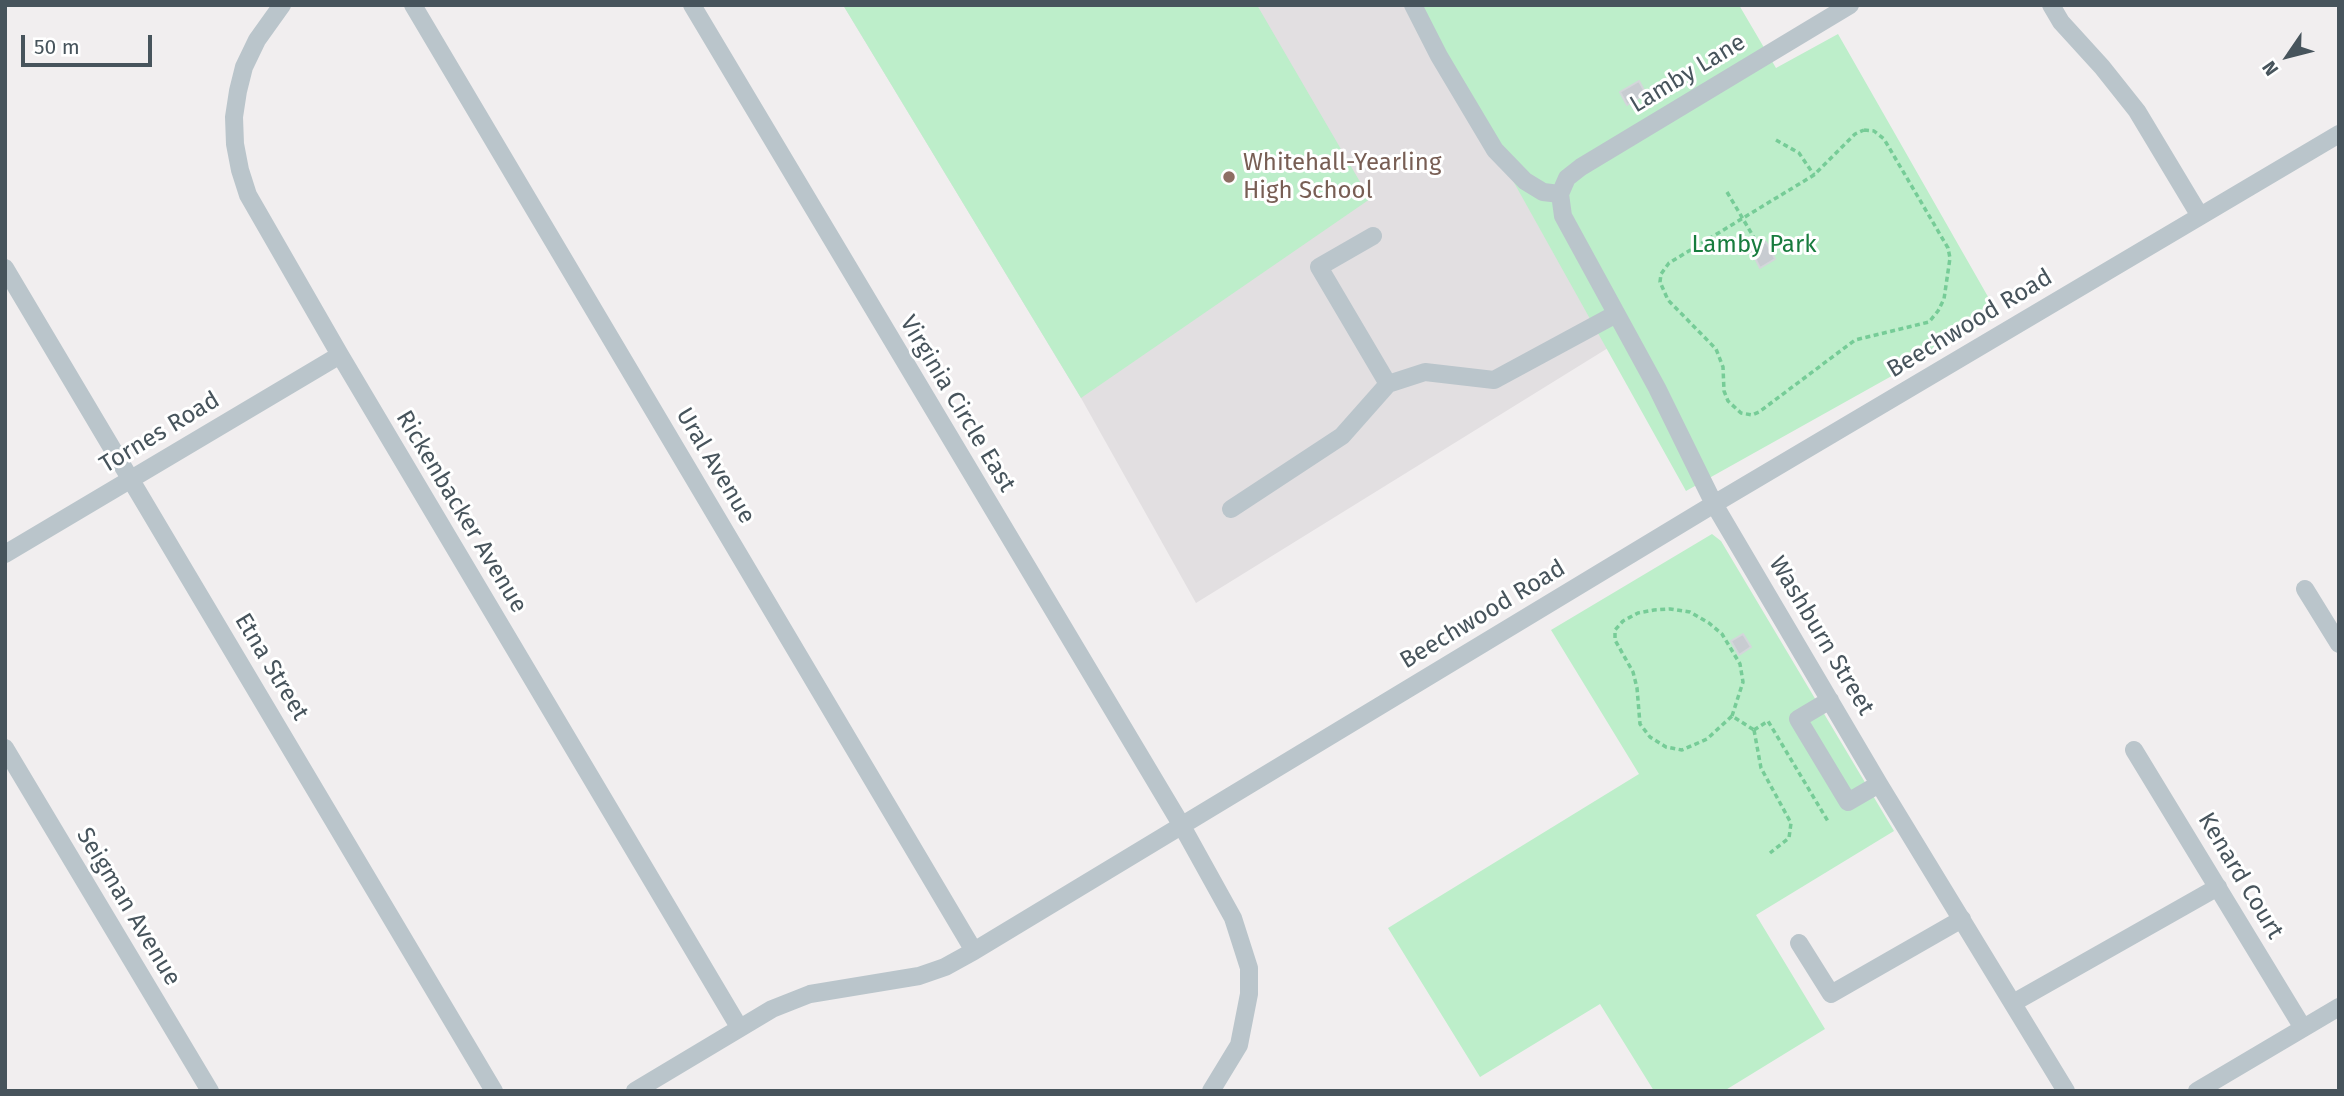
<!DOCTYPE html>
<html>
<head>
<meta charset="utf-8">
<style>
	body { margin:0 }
	#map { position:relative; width:2344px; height:1096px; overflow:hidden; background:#f1eeef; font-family:"Fira Sans",sans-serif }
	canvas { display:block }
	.frame { position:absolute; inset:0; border:7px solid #47545c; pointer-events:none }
	.north { position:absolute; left:2253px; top:21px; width:70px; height:70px; -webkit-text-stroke:5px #fff; paint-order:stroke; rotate:235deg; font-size:19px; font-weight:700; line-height:28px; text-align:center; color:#47545c }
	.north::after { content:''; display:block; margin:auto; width:24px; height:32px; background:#47545c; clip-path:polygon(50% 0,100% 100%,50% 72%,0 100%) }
	.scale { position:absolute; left:21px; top:35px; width:131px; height:32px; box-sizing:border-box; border:4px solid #47545c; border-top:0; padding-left:9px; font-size:21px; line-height:24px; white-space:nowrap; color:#47545c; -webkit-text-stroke:5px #fff; paint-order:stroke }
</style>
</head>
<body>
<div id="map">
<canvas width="2344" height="1096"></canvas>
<div class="frame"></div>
<div class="north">N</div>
<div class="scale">50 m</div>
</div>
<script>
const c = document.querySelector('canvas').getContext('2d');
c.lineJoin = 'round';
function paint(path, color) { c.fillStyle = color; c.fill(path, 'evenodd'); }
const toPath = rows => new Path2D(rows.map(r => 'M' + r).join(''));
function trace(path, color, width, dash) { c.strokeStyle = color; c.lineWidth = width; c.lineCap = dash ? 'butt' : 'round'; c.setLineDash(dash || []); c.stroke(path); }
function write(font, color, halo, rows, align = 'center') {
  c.font = font + ' "Fira Sans",sans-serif'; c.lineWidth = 6; c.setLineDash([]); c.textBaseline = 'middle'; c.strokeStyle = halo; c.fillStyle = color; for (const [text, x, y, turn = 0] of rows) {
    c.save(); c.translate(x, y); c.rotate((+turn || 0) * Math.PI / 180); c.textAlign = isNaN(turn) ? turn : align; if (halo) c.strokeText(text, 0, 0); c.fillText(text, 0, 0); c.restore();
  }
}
paint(toPath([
	[843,5,1415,5,1608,348,1196,603,1081,398]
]), '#e2dfe1');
paint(toPath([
	[843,5,1257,5,1370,199,1081,398],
	[1415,5,1739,5,1776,68,1838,34,1999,316,1686,491],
	[1712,534,1721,541,1894,831,1756,915,1825,1029,1724,1091,1654,1091,1600,1004,1480,1077,1388,928,1639,774,1551,630]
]), '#bdeeca');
const building = toPath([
	[1639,81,1646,94,1627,105,1620,92,1639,81],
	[1766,242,1775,259,1760,268,1751,250,1766,242],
	[1743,634,1751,647,1739,655,1731,641,1743,634]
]);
paint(building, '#c8ccd1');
trace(building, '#d3d6da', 2);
trace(toPath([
	[1864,130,1874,131,1884,139,1948,248,1950,258,1944,299,1938,311,1929,322,1855,340,1759,412,1752,415,1741,413,1728,401,1724,391,1723,367,1716,349,1668,300,1660,282,1661,274,1669,263,1814,175,1855,134,1864,130],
	[1776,140,1799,153,1814,175],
	[1727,192,1756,241,1734,253],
	[1732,716,1743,682,1740,664,1722,634,1709,623,1690,612,1670,609,1654,610,1638,613,1623,621,1615,630,1615,640,1633,672,1637,688,1640,724,1650,737,1666,747,1682,750,1707,739,1732,716,1754,730],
	[1754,730,1761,768,1791,823,1789,838,1770,853],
	[1754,730,1768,721,1829,823]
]), '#76cc97', 3.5, [5, 3.5]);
trace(toPath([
	[282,5,257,40,244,67,238,91,234,117,235,144,240,170,248,195,340,355,739,1027],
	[413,5,974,951],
	[692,5,1182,826,1233,918,1249,968,1249,994,1239,1045,1211,1091],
	[1413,5,1439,56,1495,150,1525,181,1543,192,1560,194],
	[2051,5,2061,22,2102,67,2137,111,2200,216],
	[1560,194,1563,216,1657,388,1714,504,1879,784,2066,1091],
	[1560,194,1567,178,1581,167,1850,5],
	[1373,236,1319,267,1388,384],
	[5,268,494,1091],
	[1231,509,1342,436,1388,384,1425,372,1494,380,1616,314],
	[5,554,340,355],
	[2305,589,2339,644],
	[1830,700,1798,719,1848,802,1879,784],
	[5,748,210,1091],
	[2134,750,2303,1028],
	[1799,943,1831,994,1962,919],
	[2013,1003,2218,887],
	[635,1091,772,1009,810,994,919,976,945,967,974,951,1714,504,2339,134],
	[2197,1091,2339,1007]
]), '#bac5cb', 18);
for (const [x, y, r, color] of [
	[1229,177,7,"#8d6e63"]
]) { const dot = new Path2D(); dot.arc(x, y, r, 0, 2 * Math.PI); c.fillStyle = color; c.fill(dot); trace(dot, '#fff', 2.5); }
write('24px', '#47545c', '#fff', [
	["Lamby Lane",1688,74,-31],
	["Beechwood Road",1970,324,-31],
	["Virginia Circle East",957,404,59],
	["Tornes Road",160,433,-31],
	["Ural Avenue",715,466,59],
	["Rickenbacker Avenue",461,512,59],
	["Beechwood Road",1483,615,-31],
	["Washburn Street",1821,636,59],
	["Etna Street",271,667,59],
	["Kenard Court",2240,876,59],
	["Seigman Avenue",128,907,59]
]);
write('24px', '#785e54', '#fff', [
	["Whitehall-Yearling",1243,163],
	["High School",1243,191]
], 'left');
write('24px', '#187c3e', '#fff', [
	["Lamby Park",1754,245]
]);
</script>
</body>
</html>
